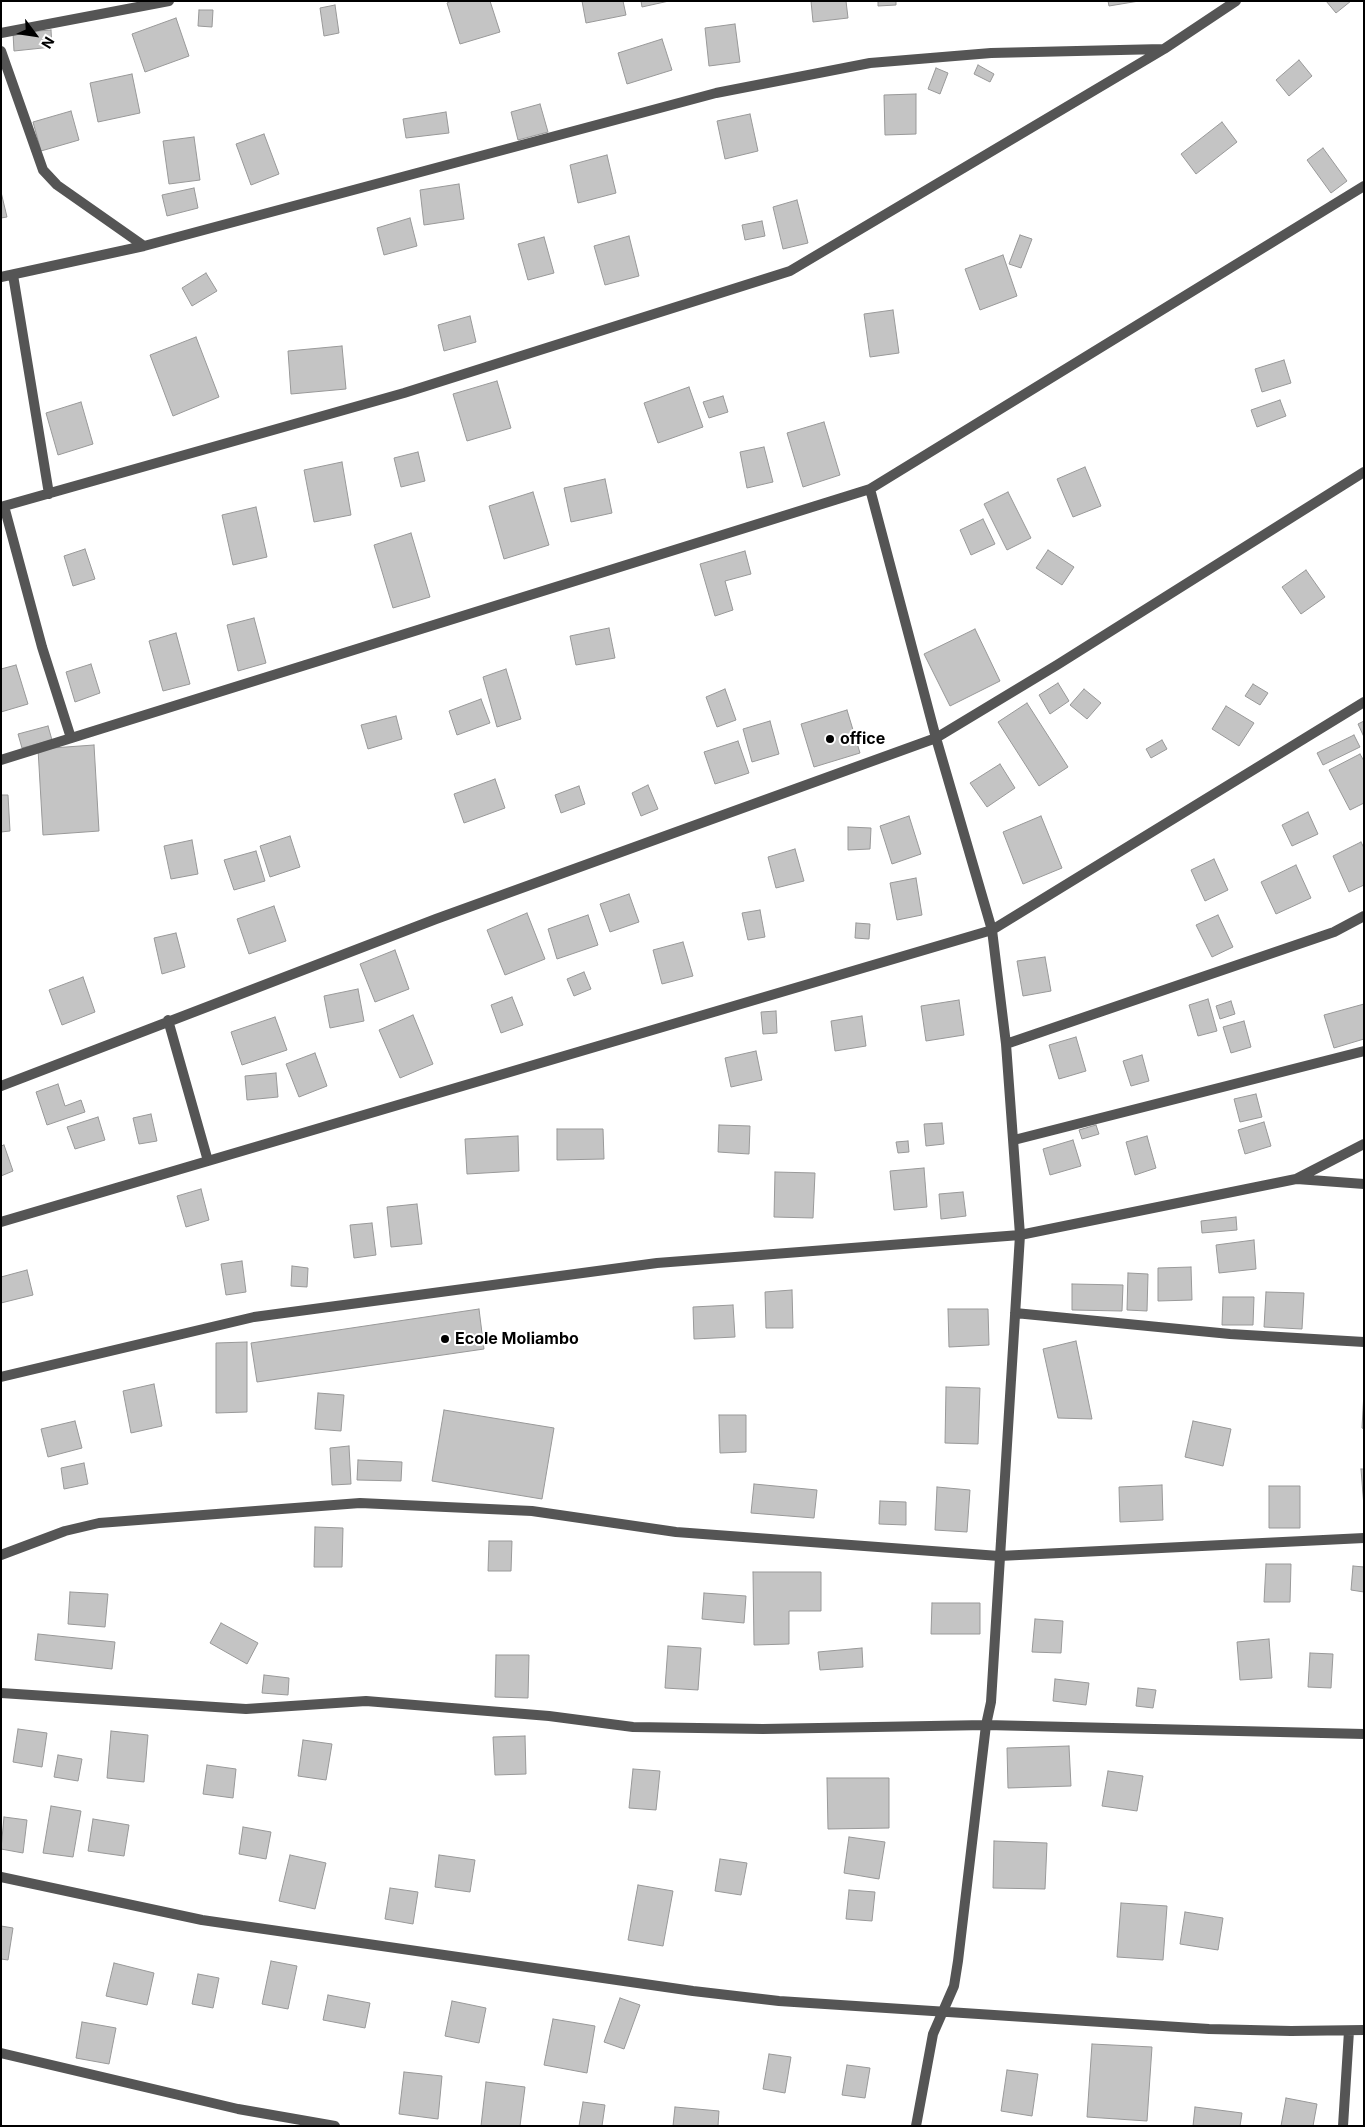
<!DOCTYPE html>
<html>
<head>
<meta charset="utf-8">
<style>
	body { margin:0 }
	#map { position:relative; width:1365px; height:2127px; overflow:hidden; background:#fff; font-family:Inter,sans-serif }
	canvas { display:block }
	.frame { position:absolute; inset:0; border:2px solid #000; pointer-events:none }
	.north { position:absolute; left:10px; top:10px; width:50px; height:50px; -webkit-text-stroke:4px #fff; paint-order:stroke; rotate:121deg; font-size:14px; font-weight:700; line-height:20px; text-align:center; color:#000 }
	.north::after { content:''; display:block; margin:auto; width:18px; height:22px; background:#000; clip-path:polygon(50% 0,100% 100%,50% 72%,0 100%) }
</style>
</head>
<body>
<div id="map">
<canvas width="1365" height="2127"></canvas>
<div class="frame"></div>
<div class="north">N</div>
</div>
<script>
const c = document.querySelector('canvas').getContext('2d');
c.lineJoin = 'round';
function paint(path, color) { c.fillStyle = color; c.fill(path, 'evenodd'); }
const toPath = rows => new Path2D(rows.map(r => 'M' + r).join(''));
function trace(path, color, width, dash) { c.strokeStyle = color; c.lineWidth = width; c.lineCap = dash ? 'butt' : 'round'; c.setLineDash(dash || []); c.stroke(path); }
function write(font, color, halo, rows, align = 'center') {
  c.font = font + ' Inter,sans-serif'; c.lineWidth = 4; c.setLineDash([]); c.textBaseline = 'middle'; c.strokeStyle = halo; c.fillStyle = color; for (const [text, x, y, turn = 0] of rows) {
    c.save(); c.translate(x, y); c.rotate((+turn || 0) * Math.PI / 180); c.textAlign = isNaN(turn) ? turn : align; if (halo) c.strokeText(text, 0, 0); c.fillText(text, 0, 0); c.restore();
  }
}
const building = toPath([
	[451,1,490,1,500,32,460,44,447,3,451,1],
	[582,1,623,1,626,15,586,23,582,1],
	[641,1,669,1,642,7,641,1],
	[811,1,846,1,848,18,813,22,811,1],
	[878,1,896,1,896,5,878,6,878,1],
	[1108,1,1139,1,1109,6,1108,1],
	[1326,1,1351,1,1336,13,1326,1],
	[335,5,339,33,324,36,320,8,335,5],
	[199,10,213,10,212,27,198,26,199,10],
	[176,18,189,56,145,72,132,34,176,18],
	[735,24,740,62,709,66,705,28,735,24],
	[51,30,52,47,14,51,13,33,51,30],
	[662,39,672,70,627,84,618,53,662,39],
	[1299,60,1312,76,1289,96,1276,80,1299,60],
	[978,65,994,74,990,82,974,74,978,65],
	[936,68,948,73,940,94,928,89,936,68],
	[132,74,140,113,98,122,90,83,132,74],
	[916,94,916,134,885,135,884,95,916,94],
	[540,104,548,132,518,140,511,112,540,104],
	[71,111,79,140,41,151,33,122,71,111],
	[446,112,449,133,406,138,403,119,446,112],
	[750,114,758,151,725,159,717,121,750,114],
	[1222,122,1237,142,1196,174,1181,154,1222,122],
	[264,134,279,174,251,185,236,144,264,134],
	[194,137,200,180,169,184,163,141,194,137],
	[1323,148,1347,181,1331,193,1307,160,1323,148],
	[607,155,616,193,578,203,570,165,607,155],
	[459,184,464,219,424,225,420,190,459,184],
	[194,188,198,208,167,216,162,195,194,188],
	[1,192,7,217,1,218,1,192],
	[797,200,808,243,783,249,773,207,797,200],
	[410,218,417,246,384,255,377,228,410,218],
	[762,221,765,236,745,240,742,225,762,221],
	[1020,235,1032,239,1021,268,1009,264,1020,235],
	[629,236,639,276,605,285,594,246,629,236],
	[544,237,554,273,528,280,518,244,544,237],
	[1003,255,1017,296,980,310,965,269,1003,255],
	[206,273,217,291,192,306,182,288,206,273],
	[893,310,899,353,870,357,864,314,893,310],
	[470,316,476,342,444,351,438,325,470,316],
	[196,337,219,397,173,416,150,355,196,337],
	[342,346,346,389,291,394,288,351,342,346],
	[1284,360,1291,383,1262,392,1255,369,1284,360],
	[497,381,511,428,467,441,453,394,497,381],
	[689,387,703,427,658,443,644,403,689,387],
	[723,396,728,412,709,418,703,402,723,396],
	[1280,400,1286,416,1257,427,1251,410,1280,400],
	[81,402,93,444,58,455,46,413,81,402],
	[824,422,840,475,803,487,787,433,824,422],
	[764,447,773,482,747,488,740,452,764,447],
	[418,452,425,481,401,487,394,458,418,452],
	[342,462,351,515,314,522,304,470,342,462],
	[1085,467,1101,506,1073,517,1057,479,1085,467],
	[605,479,612,513,571,522,564,488,605,479],
	[533,492,549,545,504,559,489,506,533,492],
	[1008,492,1031,538,1007,550,984,504,1008,492],
	[256,507,267,557,233,565,222,515,256,507],
	[983,519,995,544,971,555,960,530,983,519],
	[411,533,430,597,393,608,374,545,411,533],
	[85,549,95,579,73,586,64,556,85,549],
	[1048,550,1074,567,1062,585,1036,568,1048,550],
	[745,551,751,574,725,581,733,610,715,616,700,564,745,551],
	[1306,570,1325,597,1301,614,1282,587,1306,570],
	[254,618,266,663,238,671,227,625,254,618],
	[609,628,615,658,576,665,570,636,609,628],
	[975,629,1000,681,950,706,924,654,975,629],
	[176,633,190,684,163,691,149,641,176,633],
	[91,664,100,693,75,702,66,672,91,664],
	[16,665,28,704,1,712,1,669,16,665],
	[506,669,521,719,497,727,483,677,506,669],
	[1058,683,1069,701,1050,714,1039,695,1058,683],
	[1253,684,1268,693,1260,705,1245,696,1253,684],
	[725,689,736,720,717,727,706,697,725,689],
	[1084,689,1101,703,1087,719,1070,705,1084,689],
	[481,699,490,723,457,735,449,711,481,699],
	[1027,703,1068,767,1039,786,998,722,1027,703],
	[1226,706,1254,723,1239,746,1212,729,1226,706],
	[847,710,860,753,814,767,801,724,847,710],
	[396,716,402,739,368,749,361,725,396,716],
	[770,721,779,754,752,762,743,729,770,721],
	[1364,721,1364,737,1358,724,1364,721],
	[48,726,52,740,22,748,18,734,48,726],
	[1354,735,1360,747,1323,765,1317,753,1354,735],
	[1162,740,1167,749,1151,758,1146,749,1162,740],
	[738,741,749,773,715,784,704,752,738,741],
	[94,745,99,831,43,835,38,749,94,745],
	[1360,754,1364,761,1364,803,1350,810,1329,770,1360,754],
	[1000,764,1015,788,987,807,970,783,1000,764],
	[495,779,505,808,464,823,454,794,495,779],
	[648,785,658,809,641,816,632,793,648,785],
	[579,786,585,804,561,813,555,795,579,786],
	[1,795,8,795,10,831,1,832,1,795],
	[1308,812,1318,834,1292,846,1282,825,1308,812],
	[909,816,921,854,892,864,880,826,909,816],
	[1041,816,1062,868,1023,884,1003,832,1041,816],
	[848,827,871,828,870,849,848,850,848,827],
	[290,836,300,867,270,877,260,846,290,836],
	[192,840,198,874,171,879,164,846,192,840],
	[1361,842,1364,848,1364,885,1349,892,1333,856,1361,842],
	[795,849,804,881,776,888,768,857,795,849],
	[256,851,265,881,234,890,224,860,256,851],
	[1214,859,1228,890,1205,901,1191,870,1214,859],
	[1296,865,1311,898,1276,914,1261,882,1296,865],
	[916,878,922,915,897,920,890,883,916,878],
	[629,894,639,922,610,932,600,904,629,894],
	[274,906,286,941,249,954,237,919,274,906],
	[760,910,765,937,748,940,742,913,760,910],
	[527,913,545,959,505,975,487,930,527,913],
	[588,915,598,945,557,959,548,929,588,915],
	[1218,915,1233,947,1212,957,1196,925,1218,915],
	[856,923,870,924,869,939,855,938,856,923],
	[176,933,185,967,162,974,154,938,176,933],
	[683,942,693,976,662,984,653,950,683,942],
	[395,950,409,989,375,1002,360,964,395,950],
	[1045,957,1051,991,1023,996,1017,961,1045,957],
	[584,972,591,989,574,996,567,979,584,972],
	[83,977,95,1012,62,1025,49,990,83,977],
	[358,989,364,1021,330,1028,324,996,358,989],
	[512,997,523,1025,501,1033,491,1005,512,997],
	[1208,999,1217,1031,1198,1036,1189,1005,1208,999],
	[959,1000,964,1035,926,1041,921,1006,959,1000],
	[1231,1001,1235,1014,1220,1019,1216,1006,1231,1001],
	[1364,1004,1364,1039,1334,1048,1324,1015,1364,1004],
	[776,1011,777,1033,763,1034,761,1012,776,1011],
	[413,1015,433,1064,400,1078,379,1030,413,1015],
	[862,1016,866,1046,835,1051,831,1021,862,1016],
	[275,1017,287,1050,242,1065,231,1032,275,1017],
	[1244,1021,1251,1047,1231,1053,1223,1027,1244,1021],
	[1076,1037,1086,1071,1059,1079,1049,1045,1076,1037],
	[756,1051,762,1080,731,1087,725,1058,756,1051],
	[315,1053,327,1086,299,1097,286,1064,315,1053],
	[1142,1055,1149,1081,1131,1086,1123,1061,1142,1055],
	[276,1073,278,1097,247,1100,245,1076,276,1073],
	[58,1084,65,1106,81,1100,85,1112,47,1125,36,1092,58,1084],
	[1256,1094,1262,1117,1240,1122,1234,1099,1256,1094],
	[151,1114,157,1141,139,1144,133,1118,151,1114],
	[98,1117,105,1140,75,1149,67,1127,98,1117],
	[1264,1122,1271,1146,1245,1154,1238,1130,1264,1122],
	[942,1123,944,1144,926,1146,924,1124,942,1123],
	[719,1125,750,1126,749,1154,718,1152,719,1125],
	[1096,1125,1099,1134,1082,1139,1079,1130,1096,1125],
	[557,1129,603,1129,604,1159,557,1160,557,1129],
	[518,1136,519,1171,467,1174,465,1139,518,1136],
	[1147,1136,1156,1168,1135,1175,1126,1142,1147,1136],
	[1073,1140,1081,1166,1050,1175,1043,1149,1073,1140],
	[908,1141,909,1152,898,1153,896,1142,908,1141],
	[4,1145,13,1171,1,1176,1,1146,4,1145],
	[924,1168,927,1207,894,1210,890,1171,924,1168],
	[775,1172,815,1173,813,1218,774,1217,775,1172],
	[201,1189,209,1220,186,1227,177,1196,201,1189],
	[963,1192,966,1216,941,1219,939,1194,963,1192],
	[417,1204,422,1244,391,1247,387,1207,417,1204],
	[1236,1217,1237,1230,1202,1233,1201,1221,1236,1217],
	[372,1223,376,1255,354,1258,350,1225,372,1223],
	[1254,1240,1256,1269,1219,1273,1216,1245,1254,1240],
	[242,1261,246,1292,226,1295,221,1264,242,1261],
	[292,1266,308,1268,307,1287,291,1286,292,1266],
	[1191,1267,1192,1300,1158,1301,1158,1268,1191,1267],
	[27,1270,33,1295,1,1303,1,1277,27,1270],
	[1128,1273,1148,1274,1147,1311,1127,1310,1128,1273],
	[1072,1284,1123,1285,1122,1311,1072,1310,1072,1284],
	[792,1290,793,1328,766,1328,765,1292,792,1290],
	[1266,1292,1304,1293,1302,1329,1264,1327,1266,1292],
	[1223,1297,1254,1297,1253,1325,1222,1325,1223,1297],
	[733,1305,735,1337,694,1339,693,1307,733,1305],
	[479,1309,484,1349,257,1382,251,1343,479,1309],
	[948,1309,988,1309,989,1345,949,1347,948,1309],
	[1076,1341,1092,1419,1058,1418,1043,1349,1076,1341],
	[247,1342,247,1412,216,1413,216,1343,247,1342],
	[154,1384,162,1426,131,1433,123,1391,154,1384],
	[946,1387,980,1388,978,1444,945,1443,946,1387],
	[1364,1392,1364,1429,1362,1428,1364,1392],
	[318,1393,344,1395,341,1431,315,1429,318,1393],
	[444,1410,554,1428,542,1499,432,1481,444,1410],
	[719,1415,746,1415,746,1452,720,1453,719,1415],
	[75,1421,82,1448,48,1457,41,1429,75,1421],
	[1193,1421,1231,1429,1223,1466,1185,1457,1193,1421],
	[349,1446,351,1484,332,1485,330,1448,349,1446],
	[358,1460,402,1462,401,1481,357,1480,358,1460],
	[84,1463,88,1484,64,1489,61,1468,84,1463],
	[1361,1469,1364,1469,1364,1507,1361,1469],
	[754,1484,817,1490,814,1518,751,1513,754,1484],
	[1162,1485,1163,1520,1120,1522,1119,1487,1162,1485],
	[1269,1486,1300,1486,1300,1528,1269,1528,1269,1486],
	[937,1487,970,1490,967,1532,935,1530,937,1487],
	[880,1501,906,1502,906,1525,879,1524,880,1501],
	[315,1527,343,1528,342,1567,314,1567,315,1527],
	[489,1541,512,1541,511,1571,488,1571,489,1541],
	[1266,1564,1291,1564,1290,1602,1264,1602,1266,1564],
	[1353,1566,1364,1567,1364,1592,1351,1590,1353,1566],
	[753,1572,821,1572,821,1611,789,1611,789,1644,754,1645,753,1572],
	[70,1592,108,1594,105,1627,68,1624,70,1592],
	[704,1593,746,1596,744,1623,702,1619,704,1593],
	[932,1603,980,1603,980,1634,931,1634,932,1603],
	[1035,1619,1063,1621,1061,1653,1032,1652,1035,1619],
	[221,1623,258,1643,247,1664,210,1643,221,1623],
	[38,1634,115,1642,112,1669,35,1660,38,1634],
	[1269,1639,1272,1678,1240,1680,1237,1642,1269,1639],
	[668,1646,701,1648,698,1690,665,1688,668,1646],
	[862,1648,863,1667,820,1670,818,1652,862,1648],
	[1310,1653,1333,1654,1331,1688,1308,1687,1310,1653],
	[496,1655,529,1655,528,1698,495,1697,496,1655],
	[264,1675,289,1678,288,1695,262,1693,264,1675],
	[1055,1679,1089,1683,1086,1705,1053,1701,1055,1679],
	[1138,1688,1156,1690,1153,1708,1136,1706,1138,1688],
	[18,1729,47,1733,42,1767,13,1762,18,1729],
	[111,1731,148,1735,144,1782,107,1778,111,1731],
	[525,1736,526,1774,495,1775,493,1737,525,1736],
	[303,1740,332,1744,326,1780,298,1776,303,1740],
	[1069,1746,1071,1786,1008,1788,1007,1748,1069,1746],
	[58,1755,82,1759,78,1781,54,1777,58,1755],
	[207,1765,236,1769,233,1798,203,1794,207,1765],
	[633,1769,660,1771,656,1810,629,1808,633,1769],
	[1108,1771,1143,1776,1137,1811,1102,1806,1108,1771],
	[827,1778,889,1778,889,1828,828,1829,827,1778],
	[51,1806,81,1811,73,1857,43,1853,51,1806],
	[4,1817,27,1820,23,1853,1,1849,4,1817],
	[93,1819,129,1825,124,1856,88,1851,93,1819],
	[243,1827,271,1832,266,1859,239,1854,243,1827],
	[849,1837,885,1842,879,1879,844,1873,849,1837],
	[994,1841,1047,1843,1045,1889,993,1888,994,1841],
	[290,1855,326,1863,315,1909,279,1901,290,1855],
	[439,1855,475,1860,470,1892,435,1887,439,1855],
	[720,1859,747,1863,741,1895,715,1891,720,1859],
	[638,1885,673,1891,663,1946,628,1940,638,1885],
	[390,1888,418,1892,413,1924,385,1919,390,1888],
	[849,1890,875,1892,872,1921,846,1919,849,1890],
	[1121,1903,1167,1906,1163,1960,1117,1957,1121,1903],
	[1185,1912,1223,1918,1218,1950,1180,1944,1185,1912],
	[1,1926,13,1928,8,1960,1,1959,1,1926],
	[271,1961,297,1966,288,2009,262,2004,271,1961],
	[114,1963,154,1973,147,2005,106,1996,114,1963],
	[198,1974,219,1978,213,2008,192,2004,198,1974],
	[328,1995,370,2003,365,2028,323,2020,328,1995],
	[620,1998,640,2005,624,2049,604,2042,620,1998],
	[452,2001,486,2008,479,2043,445,2036,452,2001],
	[553,2019,595,2026,587,2073,544,2065,553,2019],
	[82,2022,116,2028,109,2064,76,2058,82,2022],
	[1092,2044,1152,2047,1147,2121,1087,2117,1092,2044],
	[769,2054,791,2057,785,2093,763,2089,769,2054],
	[847,2065,870,2068,865,2098,842,2095,847,2065],
	[1007,2070,1038,2074,1032,2116,1001,2111,1007,2070],
	[404,2072,442,2076,438,2119,399,2114,404,2072],
	[486,2082,525,2087,520,2126,481,2126,486,2082],
	[1286,2098,1317,2104,1313,2126,1281,2126,1286,2098],
	[583,2102,605,2105,602,2126,579,2126,583,2102],
	[675,2107,719,2111,718,2126,673,2126,675,2107],
	[1195,2107,1242,2113,1240,2126,1193,2126,1195,2107]
]);
paint(building, '#c4c4c4');
trace(building, '#999', 1);
trace(toPath([
	[1,33,169,1],
	[1,51,43,170,57,185,144,246],
	[13,275,49,494],
	[1,277,144,246,716,93,870,63,991,53,1163,49],
	[870,489,936,738,992,930,1006,1044,1020,1235,991,1702,986,1725,958,1961,954,1986,933,2034,916,2126],
	[4,506,42,647,71,738],
	[1,507,404,393,790,271,1164,49,1236,1],
	[1,760,870,489,1364,186],
	[168,1020,208,1161],
	[1006,1044,1334,932,1364,916],
	[1,1086,436,919,936,738,1057,665,1364,472],
	[1014,1140,1364,1051],
	[1297,1179,1364,1184],
	[1,1222,992,930,1364,702],
	[1015,1313,1230,1334,1364,1342],
	[1,1377,254,1317,657,1263,1020,1235,1296,1179,1364,1144],
	[1,1555,65,1531,99,1523,360,1503,532,1511,676,1532,999,1556,1364,1538],
	[1,1693,246,1709,366,1701,549,1716,633,1727,763,1729,986,1725,1364,1734],
	[1,1877,202,1920,693,1991,779,2001,1209,2029,1291,2031,1364,2030],
	[1,2053,238,2109,335,2126],
	[1343,2126,1349,2031]
]), '#555', 10);
for (const [x, y, r, color] of [
	[830,739,5,"#000"],
	[445,1339,5,"#000"]
]) { const dot = new Path2D(); dot.arc(x, y, r, 0, 2 * Math.PI); c.fillStyle = color; c.fill(dot); trace(dot, '#fff', 2); }
write('bold 16px', '#000', '#fff', [
	["office",840,739],
	["Ecole Moliambo",455,1339]
], 'left');
</script>
</body>
</html>
